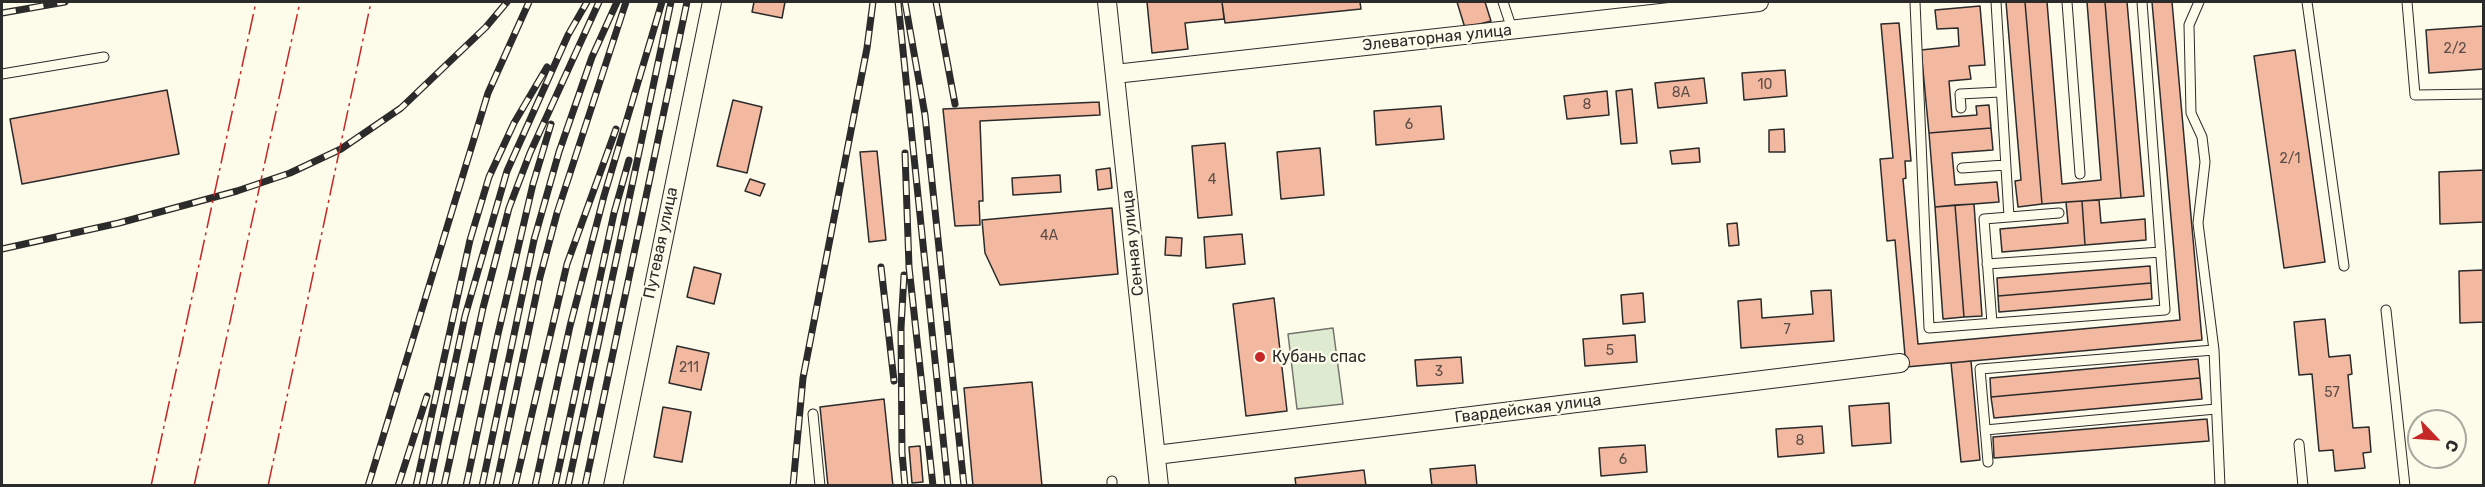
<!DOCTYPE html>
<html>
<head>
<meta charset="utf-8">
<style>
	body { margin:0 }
	#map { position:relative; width:2485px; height:487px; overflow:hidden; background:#fdfbea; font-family:Rubik,sans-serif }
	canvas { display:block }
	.frame { position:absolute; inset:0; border:3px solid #2b2b2b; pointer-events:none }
	.north { position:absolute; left:2407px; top:409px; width:60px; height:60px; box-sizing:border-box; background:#fdfbea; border:2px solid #a9a89e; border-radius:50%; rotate:115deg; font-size:16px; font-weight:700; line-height:24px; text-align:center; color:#2b2b2b }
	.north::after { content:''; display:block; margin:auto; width:21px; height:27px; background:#c62828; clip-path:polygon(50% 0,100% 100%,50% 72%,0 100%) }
</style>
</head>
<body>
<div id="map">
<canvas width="2485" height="487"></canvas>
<div class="frame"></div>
<div class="north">С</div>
</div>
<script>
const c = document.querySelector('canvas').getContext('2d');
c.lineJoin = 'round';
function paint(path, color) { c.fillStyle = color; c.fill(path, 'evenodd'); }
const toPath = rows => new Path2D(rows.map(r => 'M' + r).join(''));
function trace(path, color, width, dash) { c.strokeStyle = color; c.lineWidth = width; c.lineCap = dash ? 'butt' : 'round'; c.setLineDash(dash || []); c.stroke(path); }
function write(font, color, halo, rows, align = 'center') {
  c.font = font + ' Rubik,sans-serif'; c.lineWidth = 4.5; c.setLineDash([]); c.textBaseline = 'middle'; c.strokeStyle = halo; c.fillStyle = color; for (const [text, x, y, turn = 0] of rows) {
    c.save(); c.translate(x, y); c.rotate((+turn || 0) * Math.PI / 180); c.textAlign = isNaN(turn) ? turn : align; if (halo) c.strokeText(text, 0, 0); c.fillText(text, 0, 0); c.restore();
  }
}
const green = toPath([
	[1333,328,1343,404,1297,409,1288,334,1333,328]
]);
paint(green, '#deebd1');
trace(green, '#74746e', 1.5);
const building = toPath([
	[754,2,785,2,782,18,752,12,754,2],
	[1147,2,1222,2,1224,19,1185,23,1188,49,1152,53,1147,2],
	[1222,2,1360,2,1361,9,1225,23,1222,2],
	[1457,2,1485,2,1491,21,1465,28,1457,2],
	[2006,2,2025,2,2042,204,2018,207,2015,181,2021,180,2006,2],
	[2025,2,2047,2,2062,184,2101,180,2087,2,2105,2,2121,198,2042,204,2025,2],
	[2105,2,2127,2,2144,196,2121,198,2105,2],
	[2152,2,2172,2,2202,340,1906,367,1895,240,1887,241,1880,159,1893,158,1881,24,1899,23,1911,161,1905,161,1906,178,1903,179,1918,344,2180,320,2152,2],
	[1980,6,1985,65,1969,66,1971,79,1949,81,1952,117,1977,115,1976,106,1989,105,1991,128,1929,133,1921,50,1959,46,1958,28,1937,29,1935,10,1980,6],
	[2484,26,2484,69,2429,73,2426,30,2484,26],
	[2295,50,2325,262,2284,268,2254,56,2295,50],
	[1785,70,1787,96,1744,100,1742,73,1785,70],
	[1704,78,1707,103,1658,108,1655,83,1704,78],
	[1632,89,1637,143,1621,144,1616,91,1632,89],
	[167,90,179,154,22,184,10,119,167,90],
	[1607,91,1609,115,1567,119,1564,96,1607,91],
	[733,100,762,107,747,173,717,166,733,100],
	[1099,102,1100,115,980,121,983,201,979,201,980,225,955,226,943,109,1099,102],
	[1441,106,1444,139,1376,145,1374,111,1441,106],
	[1991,128,1993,150,1952,153,1955,185,1997,182,1999,202,1935,207,1929,133,1991,128],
	[1784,129,1785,152,1769,152,1769,130,1784,129],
	[1225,143,1232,215,1198,218,1192,146,1225,143],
	[1320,148,1324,195,1281,199,1277,152,1320,148],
	[1699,148,1700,162,1672,164,1670,151,1699,148],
	[877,151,886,240,869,242,860,152,877,151],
	[1110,168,1112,188,1098,190,1096,170,1110,168],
	[2484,170,2484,222,2440,224,2439,172,2484,170],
	[1060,175,1061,192,1013,195,1012,178,1060,175],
	[750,179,765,184,760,196,745,191,750,179],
	[2099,200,2101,223,2145,219,2146,240,2085,245,2082,201,2099,200],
	[2082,201,2085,245,2002,252,2000,229,2068,223,2066,202,2082,201],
	[1974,204,1982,316,1964,317,1955,205,1974,204],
	[1955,205,1964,317,1943,319,1935,207,1955,205],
	[1112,208,1118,274,1000,285,985,253,982,220,1112,208],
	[1737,223,1739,245,1729,246,1727,224,1737,223],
	[1242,234,1245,264,1206,268,1204,237,1242,234],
	[1166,237,1182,238,1181,256,1165,255,1166,237],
	[2150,266,2151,283,1998,296,1997,278,2150,266],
	[694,267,721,274,714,304,687,297,694,267],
	[2484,270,2484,322,2460,323,2459,271,2484,270],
	[2151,283,2152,299,1999,312,1998,296,2151,283],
	[1831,290,1834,341,1741,348,1738,301,1761,299,1762,318,1813,314,1811,291,1831,290],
	[1643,293,1645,322,1623,324,1621,295,1643,293],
	[1274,298,1287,411,1246,416,1233,304,1274,298],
	[2325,319,2329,357,2350,355,2352,374,2348,375,2353,428,2369,427,2371,452,2363,453,2365,468,2335,471,2333,450,2319,451,2312,374,2299,375,2294,322,2325,319],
	[1635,335,1637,362,1585,366,1583,339,1635,335],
	[677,346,709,353,701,390,669,383,677,346],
	[1461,357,1463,383,1417,386,1415,360,1461,357],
	[2198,359,2200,378,1991,397,1990,378,2198,359],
	[1971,361,1980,460,1961,462,1951,363,1971,361],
	[2200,378,2202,399,1994,418,1991,397,2200,378],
	[1032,382,1042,486,973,486,964,388,1032,382],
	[884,399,893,486,828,486,820,407,884,399],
	[1889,403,1891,443,1852,446,1849,406,1889,403],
	[663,407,691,412,682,462,654,457,663,407],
	[2207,419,2209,441,1994,458,1993,437,2207,419],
	[1822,426,1824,453,1778,457,1776,429,1822,426],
	[1645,445,1647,472,1601,476,1599,448,1645,445],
	[920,446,923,482,912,483,909,447,920,446],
	[1475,465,1477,486,1432,486,1430,469,1475,465],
	[1364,470,1366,486,1296,486,1295,478,1364,470]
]);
paint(building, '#f2b8a0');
trace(building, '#2b2b2b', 1.5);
const service = toPath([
	[1503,2,1512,29],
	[1915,2,1929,328,2165,310,2142,2],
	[1996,2,2009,217],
	[2067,2,2080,174],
	[2199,2,2189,25,2191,113,2202,137,2205,162,2198,223,2214,350],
	[2307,2,2344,266],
	[2407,2,2415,95,2484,94],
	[2,74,104,57],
	[1961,108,1960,94,2000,92],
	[1962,168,2005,165],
	[1987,264,2161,252],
	[2386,310,2405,486],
	[1992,323,1984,219,2059,213],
	[813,414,820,486],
	[1985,430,2216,409],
	[2299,444,2303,486],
	[1988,462,1980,369,2214,350,2220,486],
	[1112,481,1112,486]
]);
const minor = toPath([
	[1107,2,1159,486],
	[1115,74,1759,2],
	[1156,455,1900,363],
	[613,486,712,2]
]);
trace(service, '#2b2b2b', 11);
trace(minor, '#2b2b2b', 20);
trace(service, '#fdfbea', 9);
trace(minor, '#fdfbea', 18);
const rail = toPath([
	[898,2,948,486],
	[905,2,925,115,964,486],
	[936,2,955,104],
	[2,13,65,2],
	[905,153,909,267,933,486],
	[2,249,119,223,237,191,290,173,341,149,401,108,486,27,507,2],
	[881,267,894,381],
	[904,275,901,328,902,453,905,486],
	[368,486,488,93,529,2],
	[398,486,427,396],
	[416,486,470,240,489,177,514,123,547,67],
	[429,486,465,316,507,171,568,35,587,2],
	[444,486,483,308,509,208,530,153,599,2],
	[466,486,498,334,533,184,551,124],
	[482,486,534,240,559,152,592,57,617,2],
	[496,486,540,277,557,213,626,2],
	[515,486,567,264,616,129],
	[535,486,570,326,604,196,662,2],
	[555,486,614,213,629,160],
	[568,486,671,2],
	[585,486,687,2],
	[793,486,803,378,867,48,873,2]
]);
trace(rail, '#2b2b2b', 7);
trace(rail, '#fdfbea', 4.5, [14]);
trace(toPath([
	[151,486,256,2],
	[194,486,300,2],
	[268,486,371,2]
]), '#c62828', 1.5, [21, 4.5, 3, 4.5]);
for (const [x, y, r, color] of [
	[1260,357,6,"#c62828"]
]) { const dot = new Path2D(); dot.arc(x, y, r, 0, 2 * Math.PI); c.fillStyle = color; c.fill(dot); trace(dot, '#fdfbea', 2); }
write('14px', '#5d4e48', null, [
	["2/2",2455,49],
	["10",1765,85],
	["8А",1681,93],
	["8",1587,105],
	["6",1409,125],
	["2/1",2290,159],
	["4",1212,180],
	["4А",1049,236],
	["7",1787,330],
	["5",1610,351],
	["211",689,368],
	["3",1439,372],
	["57",2332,393],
	["8",1800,441],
	["6",1623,460]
]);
write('16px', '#2b2b2b', '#fdfbea', [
	["Элеваторная улица",1437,38,-6],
	["Путевая улица",661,243,-78],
	["Сенная улица",1133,243,-96],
	["Гвардейская улица",1528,409,-7]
]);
write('16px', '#2b2b2b', '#fdfbea', [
	["Кубань спас",1272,357]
], 'left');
</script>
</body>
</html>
